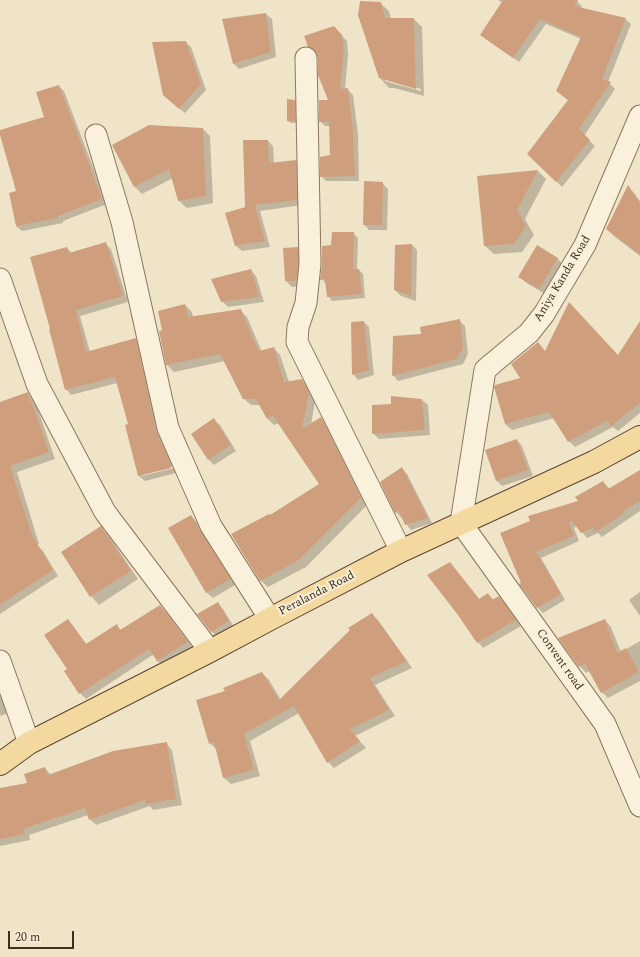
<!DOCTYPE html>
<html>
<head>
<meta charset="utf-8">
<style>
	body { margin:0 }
	#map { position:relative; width:640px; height:957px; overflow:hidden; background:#f0e4c8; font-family:Spectral,serif }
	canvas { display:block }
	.scale { position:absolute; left:8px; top:931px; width:66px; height:18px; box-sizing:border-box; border:2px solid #3d2e20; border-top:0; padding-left:5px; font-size:12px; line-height:14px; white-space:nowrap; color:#3d2e20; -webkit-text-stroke:3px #f7eed8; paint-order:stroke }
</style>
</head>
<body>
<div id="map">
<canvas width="640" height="957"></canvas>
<div class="scale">20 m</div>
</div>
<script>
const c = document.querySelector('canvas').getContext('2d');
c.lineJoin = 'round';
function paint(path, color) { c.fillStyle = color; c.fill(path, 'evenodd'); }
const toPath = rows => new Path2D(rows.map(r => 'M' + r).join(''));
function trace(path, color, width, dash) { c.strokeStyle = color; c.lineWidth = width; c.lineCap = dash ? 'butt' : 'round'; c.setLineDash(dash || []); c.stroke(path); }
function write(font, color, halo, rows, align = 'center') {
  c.font = font + ' Spectral,serif'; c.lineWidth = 4; c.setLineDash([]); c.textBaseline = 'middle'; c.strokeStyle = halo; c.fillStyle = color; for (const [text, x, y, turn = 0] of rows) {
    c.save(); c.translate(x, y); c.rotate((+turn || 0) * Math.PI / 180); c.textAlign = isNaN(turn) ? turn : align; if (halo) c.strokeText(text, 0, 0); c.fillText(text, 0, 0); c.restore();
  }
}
paint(toPath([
	[498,0,574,0,577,1,582,7,581,9,625,19,631,24,608,82,615,89,584,136,595,146,562,187,529,154,569,101,557,91,581,39,546,24,519,62,487,40,481,35,503,3],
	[380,3,389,11,391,19,414,19,422,27,424,96,394,88,389,88,381,79,359,15],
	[385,79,421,89,421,91,385,81],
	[266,14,272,19,276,57,239,69,234,64,224,20],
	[339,33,347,41,348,55,345,90,348,90,353,95,358,134,359,181,326,181,321,176,331,156,330,126,325,126,320,121,329,101,317,52,314,51,309,46],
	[185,42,191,47,206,90,185,113,170,101],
	[58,86,64,91,107,204,63,221,63,223,22,231,16,226,18,192,0,131,46,118],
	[294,100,297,103,297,123,291,123,288,121],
	[203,129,210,136,213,203,187,208,179,201,173,178,142,194,135,187,113,145],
	[268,141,273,146,274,164,296,161,301,166,302,205,260,211,270,247,242,251,236,246,247,208,246,206],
	[538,171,546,179,525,219,534,235,522,252,494,254,485,246,478,177],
	[382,183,388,189,387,230,369,230,364,224],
	[628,187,635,194,640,201,640,256,615,237,607,229],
	[353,233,358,238,357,270,359,270,363,274,365,298,332,301,328,296,326,284,322,279,332,246],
	[105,243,111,249,128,302,80,316,90,352,135,339,141,344,174,466,141,474,141,476,174,468,176,473,145,481,139,476,130,424,117,383,71,395,66,389,67,248,72,253],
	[412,245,417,250,416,301,401,296,395,290],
	[297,248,303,254,301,286,292,287,286,281,284,249],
	[557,258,563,264,545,294,525,282,520,276],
	[251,270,256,276,264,302,228,307,222,301],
	[185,305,192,312,193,317,240,310,247,317,262,352,274,348,280,355,289,382,302,380,309,387,315,401,311,425,321,418,327,425,367,505,306,567,268,587,261,581,232,535,270,516,321,485,279,423,274,425,267,418,261,405,251,405,243,398,225,361,174,372,167,365,163,331],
	[459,320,465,326,468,354,463,364,398,381,393,375,422,335],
	[364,322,369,327,374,375,358,380,353,374],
	[640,323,640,413,618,431,613,427,575,447,569,441,554,418,512,430,505,424,522,379,546,352,619,356],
	[28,394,35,401,55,459,17,472,39,544,0,557,0,403],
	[422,400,428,405,430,435,379,439,373,433],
	[214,420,220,425,236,451,214,465,208,459],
	[517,440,522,446,533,476,502,486,497,481,486,451],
	[402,469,407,474,432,523,411,530,406,524,403,517,402,518,396,512],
	[640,471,640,511,602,537,598,533,587,538,577,526,574,528,579,541,541,558,565,600,543,613,537,607,522,584,501,534,579,501,603,482,610,489],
	[191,516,197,522,214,553,235,585,213,598,207,593,170,529],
	[100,527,109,536,138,579,99,605,91,596,62,552],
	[38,546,43,551,58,576,0,614,0,567],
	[450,563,455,569,480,600,488,594,494,600,498,597,504,603,521,626,483,648,478,642],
	[640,592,640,616,629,600],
	[217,603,223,609,234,627,217,637,211,631],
	[160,606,166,612,193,648,163,666,157,661,154,654,86,699,80,693,69,669,68,620,73,626,87,645,116,626,121,630],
	[371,614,378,620,412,668,375,685,395,716,355,736,366,748,334,768,328,762,299,713,250,741,260,776,231,784,224,778,217,750,210,743,226,692,262,673,269,680,281,700],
	[605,620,611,627,621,652,640,641,640,681,608,698,602,692,590,671,586,673,580,666],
	[0,689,9,713,0,716],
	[166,743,172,750,182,805,153,810,150,806,96,825,90,819,88,815,29,835,30,840,0,846,0,789,28,783,45,768,51,775]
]), '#0003');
paint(toPath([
	[503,0,578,0,574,6,626,18,602,79,611,82,579,129,590,140,556,182,527,154,568,100,556,91,581,37,540,19,513,58,480,35],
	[360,1,381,2,385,18,414,18,416,89,379,78,358,15],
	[266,13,271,52,233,64,222,19],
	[334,26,342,35,344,50,340,89,348,88,353,129,355,176,320,177,320,157,330,155,329,122,319,122,319,100,328,100,318,75,318,58,316,52,312,48,308,47,304,36],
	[186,41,201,84,179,109,163,95,152,42],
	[59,85,102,199,58,216,58,218,16,226,9,193,16,191,0,135,0,130,44,117,36,92],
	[287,99,295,100,295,121,287,121],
	[149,125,203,128,206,196,178,201,169,169,134,187,112,145],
	[243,140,268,140,269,163,296,160,297,200,255,205,265,241,235,246,225,213,249,206,245,207],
	[538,170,517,210,526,226,514,244,484,246,477,176],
	[364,181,383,182,382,225,363,225],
	[628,185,640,203,640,255,606,229],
	[332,232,354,232,353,269,359,269,362,294,327,297,325,279,320,280,322,264,322,246,331,245],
	[106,242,123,296,76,310,86,352,136,338,156,431,169,459,171,468,138,476,125,425,128,424,115,377,65,390,49,329,50,329,30,257,67,247,69,253],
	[412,244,411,296,394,290,395,245],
	[537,245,558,258,539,289,518,277],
	[298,247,298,264,296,281,285,281,283,248],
	[251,269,259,297,221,302,211,279],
	[569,302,618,355,640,321,640,403,611,426,607,421,568,442,549,412,505,424,494,387,495,385,520,378,511,364,538,342,545,351],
	[185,304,188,317,241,309,250,332,259,351,274,347,284,382,302,379,309,393,302,429,321,417,361,498,299,560,260,581,231,534,269,514,270,515,319,484,273,416,267,419,256,399,243,399,220,354,166,365,159,331,162,330,158,311],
	[460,319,463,348,457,359,392,376,393,336,421,334,420,327],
	[364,321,369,370,352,375,351,322],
	[28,392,49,452,10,466,32,535,53,570,0,605,0,402],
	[391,396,422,399,425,430,372,434,372,405,391,404],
	[214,418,231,445,208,460,191,434],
	[517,439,528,470,496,481,485,450],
	[402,467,428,518,405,525,399,511,395,513,380,482],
	[640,470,640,501,623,511,624,513,596,532,593,528,581,533,572,521,569,522,574,536,536,552,561,594,537,608,519,584,521,583,500,533,530,521,528,516,578,501,575,497,603,481,608,489],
	[191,515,201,532,231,579,206,593,168,528],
	[101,526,131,571,90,597,61,552],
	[450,562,479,599,488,593,492,600,499,596,516,620,477,643,458,615,427,575],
	[218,602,229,621,211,632,197,614],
	[160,605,188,642,157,661,149,649,79,694,64,671,67,669,44,635,68,619,86,644,117,624,120,630],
	[372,613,407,661,370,678,389,710,350,729,360,741,327,763,294,706,244,734,254,770,223,778,214,742,209,744,196,700,225,691,223,688,262,672,279,700,350,630,348,628],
	[605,619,617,653,626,648,639,672,601,693,585,664,579,667,558,638],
	[167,742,176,799,146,804,145,800,89,820,85,808,23,829,25,834,0,839,0,788,27,783,24,774,45,767,48,775,113,751]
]), '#cf9f7d');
const street = toPath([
	[306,58,310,264,306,303,298,327,297,342,401,551],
	[640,116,585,245,544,314,529,333,493,363,485,370,461,523,605,724,640,806],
	[96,135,122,222,168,428,211,526,270,619],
	[0,279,37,384,105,512,210,651],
	[0,661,29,743]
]);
const primary = toPath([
	[0,764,29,743,210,651,270,619,401,551,594,462,640,437]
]);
trace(street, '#8d765c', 23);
trace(primary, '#5b4430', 24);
trace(street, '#faf1dc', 21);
trace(primary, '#f3d9a0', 22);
write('12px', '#3d2e20', '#f7eed8', [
	["Aniya Kanda Road",563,279,-59],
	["Peralanda Road",317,594,-27],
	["Convent road",559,660,55]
]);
</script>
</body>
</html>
